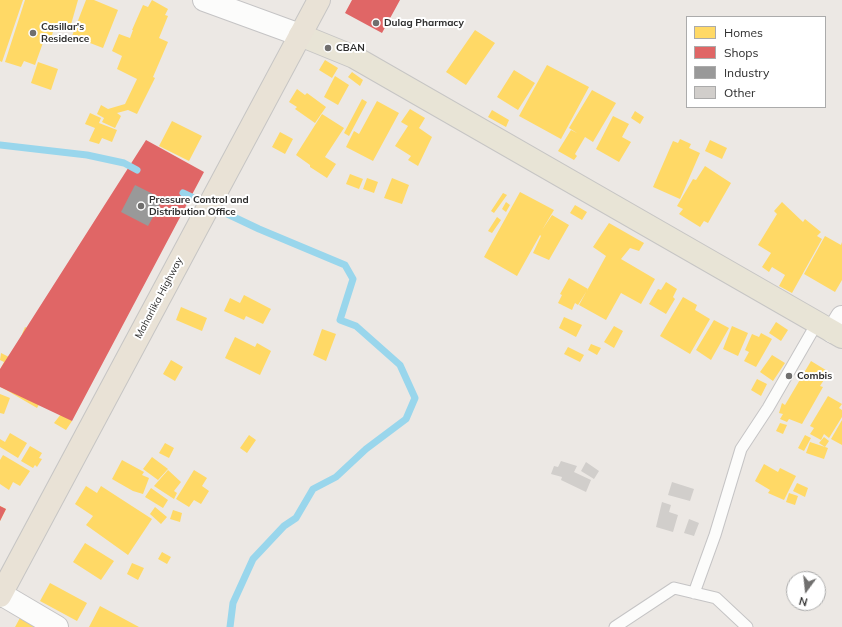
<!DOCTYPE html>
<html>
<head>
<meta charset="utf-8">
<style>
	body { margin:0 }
	#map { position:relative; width:842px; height:627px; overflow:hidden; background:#ece8e4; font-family:Mulish,sans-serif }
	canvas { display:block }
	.legend { position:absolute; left:686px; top:16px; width:140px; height:92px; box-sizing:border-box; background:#fff; border:1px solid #ababab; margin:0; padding:5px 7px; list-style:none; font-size:12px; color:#2e2e2e }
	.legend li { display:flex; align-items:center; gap:8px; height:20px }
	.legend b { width:20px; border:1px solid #ababab }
	.north { position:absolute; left:786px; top:571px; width:40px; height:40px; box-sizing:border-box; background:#fff; border:1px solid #ababab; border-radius:50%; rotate:195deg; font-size:11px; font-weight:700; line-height:16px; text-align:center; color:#2e2e2e }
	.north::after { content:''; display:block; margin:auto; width:14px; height:18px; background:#706f6e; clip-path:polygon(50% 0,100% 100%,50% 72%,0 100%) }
</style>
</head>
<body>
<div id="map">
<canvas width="842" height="627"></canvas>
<ul class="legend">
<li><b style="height:11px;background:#ffd966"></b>Homes</li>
<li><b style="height:11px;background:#e06666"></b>Shops</li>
<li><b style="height:11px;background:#999"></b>Industry</li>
<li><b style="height:11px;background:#d1cecb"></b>Other</li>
</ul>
<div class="north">N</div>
</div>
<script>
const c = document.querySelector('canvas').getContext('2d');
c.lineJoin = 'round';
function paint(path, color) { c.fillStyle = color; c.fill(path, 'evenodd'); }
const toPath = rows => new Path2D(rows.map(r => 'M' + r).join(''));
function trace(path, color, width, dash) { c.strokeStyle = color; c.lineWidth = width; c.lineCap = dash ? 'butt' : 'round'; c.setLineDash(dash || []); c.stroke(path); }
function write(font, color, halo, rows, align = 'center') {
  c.font = font + ' Mulish,sans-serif'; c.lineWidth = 4; c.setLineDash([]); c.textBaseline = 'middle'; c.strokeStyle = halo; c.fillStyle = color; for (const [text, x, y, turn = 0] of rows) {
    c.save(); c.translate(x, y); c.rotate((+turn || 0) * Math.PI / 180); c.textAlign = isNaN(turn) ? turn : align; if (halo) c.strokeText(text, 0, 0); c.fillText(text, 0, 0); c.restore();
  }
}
paint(toPath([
	[0,0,23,0,2,62,0,61],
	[25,0,78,0,70,28,55,24,51,39,45,37,35,65,24,61,21,67,5,62],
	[86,0,94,0,118,10,103,48,72,36],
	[152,0,168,9,165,15,168,16,159,38,168,42,153,77,155,78,137,114,128,110,117,113,121,116,115,128,102,122,104,118,97,114,101,105,108,109,125,104,137,79,117,69,122,56,112,51,119,34,130,38,133,30,132,30,143,5,148,7],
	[475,30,495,43,466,85,446,72],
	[325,60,338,68,332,78,319,70],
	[38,62,58,69,51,90,31,83],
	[547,65,589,87,561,139,519,116],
	[514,70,535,83,518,110,497,97],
	[352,72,363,80,360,86,348,77],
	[335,76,349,85,338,105,324,97],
	[297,89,305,95,307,93,326,107,315,123,295,109,297,107,289,102],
	[592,90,616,103,593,142,585,137,575,154,577,156,574,160,558,151,571,130,577,133,569,128],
	[362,99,367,102,349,136,344,133],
	[377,101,399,113,373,161,346,147,354,131,359,134],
	[410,109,425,118,419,128,432,137,418,166,408,160,411,156,395,146,408,126,401,122],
	[492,110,509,120,506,127,488,117],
	[635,111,644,117,640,124,631,118],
	[90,113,101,118,99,123,117,130,112,142,102,138,99,144,89,141,95,128,85,124],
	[322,114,344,128,325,157,336,164,327,178,310,167,310,165,296,155],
	[613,116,629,124,622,137,631,142,619,162,596,149],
	[172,121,202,136,189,161,159,146],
	[280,132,293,139,285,154,272,147],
	[680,139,691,144,689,148,700,153,680,199,653,187,673,141,678,143],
	[710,140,727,148,722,159,705,151],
	[705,166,731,183,708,223,704,221,700,227,679,214,683,209,677,206,693,179,696,180],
	[350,174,363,179,359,189,346,184],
	[367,178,378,182,374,193,363,189],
	[392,178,409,185,402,204,384,198],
	[520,192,554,210,542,230,552,215,569,225,549,260,533,253,541,236,540,235,517,276,484,257],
	[503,193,507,195,494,213,491,211],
	[506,202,510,205,506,212,502,209],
	[782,202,803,222,805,219,821,232,817,236,822,239,792,293,779,286,785,275,772,267,769,272,762,267,771,253,758,245,777,214,774,211],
	[575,205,587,212,582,220,570,213],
	[497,217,501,220,492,233,488,231],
	[609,223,644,243,639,251,630,248,621,259,655,279,641,304,621,293,606,320,579,305,606,256,593,247],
	[825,236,841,245,842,242,842,280,835,292,804,274],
	[92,272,117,286,110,297,86,283],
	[569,278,588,289,578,305,575,303,572,310,558,303,562,295,560,294],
	[666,282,677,289,673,297,675,299,666,314,649,304,658,289,661,290],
	[244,295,271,309,263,324,246,316,244,320,224,311,230,298,240,303],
	[683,297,697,305,695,310,710,319,690,354,660,336],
	[181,307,207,318,202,331,176,320],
	[564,317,582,325,576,337,559,328],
	[714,320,729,328,711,360,696,350],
	[776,322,788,330,781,341,769,333],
	[614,326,623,331,614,348,604,342],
	[732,326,748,333,738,356,723,349],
	[25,327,48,338,46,341,85,358,77,377,73,375,69,384,34,369,53,379,37,408,1,387,8,375,0,370,4,362,0,360,1,353,31,368,35,358,16,349],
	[322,329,336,334,326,361,313,355],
	[761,333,772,339,756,367,744,361,749,352,745,350,752,334,759,337],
	[235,337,255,347,257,343,271,351,260,375,225,358],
	[591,344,601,348,597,355,588,350],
	[568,347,584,355,580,362,564,354],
	[772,355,785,363,773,381,760,372],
	[171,360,183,367,175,381,163,374],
	[811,361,829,372,820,386,823,387,802,424,789,419,787,422,780,419,783,414,779,413,782,403,785,405],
	[757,379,767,384,761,396,751,390],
	[59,381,78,390,70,405,51,396],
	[0,394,10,398,4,414,0,413],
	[828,396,842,404,839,408,842,410,842,417,829,438,824,434,821,440,810,434,814,428,810,426],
	[61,414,72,421,66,430,54,423],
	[842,420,842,445,831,439],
	[780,423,787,425,783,434,776,431],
	[10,433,27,443,18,458,0,447,0,439,5,442],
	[249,435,256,440,247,453,240,448],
	[805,435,811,438,804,451,798,448],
	[824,437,829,441,825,447,819,443],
	[810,442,828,448,824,459,806,453],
	[165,443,174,448,169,458,159,453],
	[30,446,42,453,39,458,42,459,37,467,35,465,33,468,21,461],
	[3,455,30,471,20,486,13,482,9,490,0,484,0,460],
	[152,457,168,469,158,480,143,469],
	[122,460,144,472,142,475,149,478,143,494,133,491,112,479],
	[764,464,778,472,780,468,796,476,784,500,768,493,770,490,755,481],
	[168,470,181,482,174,491,177,493,174,499,154,486],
	[194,470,207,478,202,486,209,491,201,504,194,500,189,507,176,499],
	[797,483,808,488,805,497,793,491],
	[86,486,97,493,101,486,152,519,128,555,86,525,93,516,75,504],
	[151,488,168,500,163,508,145,497],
	[789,493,798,496,795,505,786,502],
	[0,506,6,509,0,521],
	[155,507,167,517,161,524,150,514],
	[173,510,182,513,180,522,170,519],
	[85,543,114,561,101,580,73,562],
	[162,552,171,557,167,564,158,559],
	[132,563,144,568,138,580,127,574],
	[50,583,87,603,77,621,40,601],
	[100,606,139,627,89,627],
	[21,616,39,627,15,627]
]), '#ffd966');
paint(toPath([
	[352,0,400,0,382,33,345,13],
	[146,140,204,172,72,421,0,387,0,369],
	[0,506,6,509,0,521]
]), '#e06666');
paint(toPath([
	[135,185,163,199,148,226,121,212]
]), '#999');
trace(toPath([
	[0,145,87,155,124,163,137,170],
	[183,193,259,229,345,265,353,279,340,320,356,326,400,365,415,398,406,419,366,449,336,477,313,489,296,518,284,526,253,559,233,603,230,627]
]), '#99d6ec', 7);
paint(toPath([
	[561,461,577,466,574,472,591,480,586,492,561,480,562,477,551,474,554,466,558,467],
	[586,462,599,471,594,479,581,471],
	[672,482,694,489,690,501,668,495],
	[662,502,671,505,669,512,678,515,673,532,656,527],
	[689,519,699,523,694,536,684,533]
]), '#d1cecb');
const service = toPath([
	[694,593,715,535,741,449,768,408,817,323],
	[615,627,674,588,716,598,747,627]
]);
const minor = toPath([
	[833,332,842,317],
	[1,594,57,627]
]);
const tertiary = toPath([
	[204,0,300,35]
]);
const primary = toPath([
	[300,35,354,57,842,337]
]);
const trunk = toPath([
	[0,596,319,0]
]);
trace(service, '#c5c4c5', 13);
trace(minor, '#c5c4c5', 24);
trace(tertiary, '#c5c4c5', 24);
trace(primary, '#c6c5c4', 24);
trace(trunk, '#c6c5c4', 24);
trace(service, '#fcfcfb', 11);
trace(minor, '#fcfcfb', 22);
trace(tertiary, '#fcfcfb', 22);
trace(primary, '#e8e4d6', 22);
trace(trunk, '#e9e2d6', 22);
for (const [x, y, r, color] of [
	[376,23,4,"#706f6e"],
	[33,33,4,"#706f6e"],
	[328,48,4,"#706f6e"],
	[141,206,4,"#706f6e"],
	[789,376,4,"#706f6e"]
]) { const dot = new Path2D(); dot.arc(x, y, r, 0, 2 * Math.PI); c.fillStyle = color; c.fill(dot); trace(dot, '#fff', 1.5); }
write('bold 10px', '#2e2e2e', '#fff', [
	["Dulag Pharmacy",384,23],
	["Casillar's",41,27],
	["Residence",41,39],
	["CBAN",336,48],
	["Pressure Control and",149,200],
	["Distribution Office",149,212],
	["Combis",797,376]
], 'left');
write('10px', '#2e2e2e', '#fff', [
	["Maharlika Highway",159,298,-62]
]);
</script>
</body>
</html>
